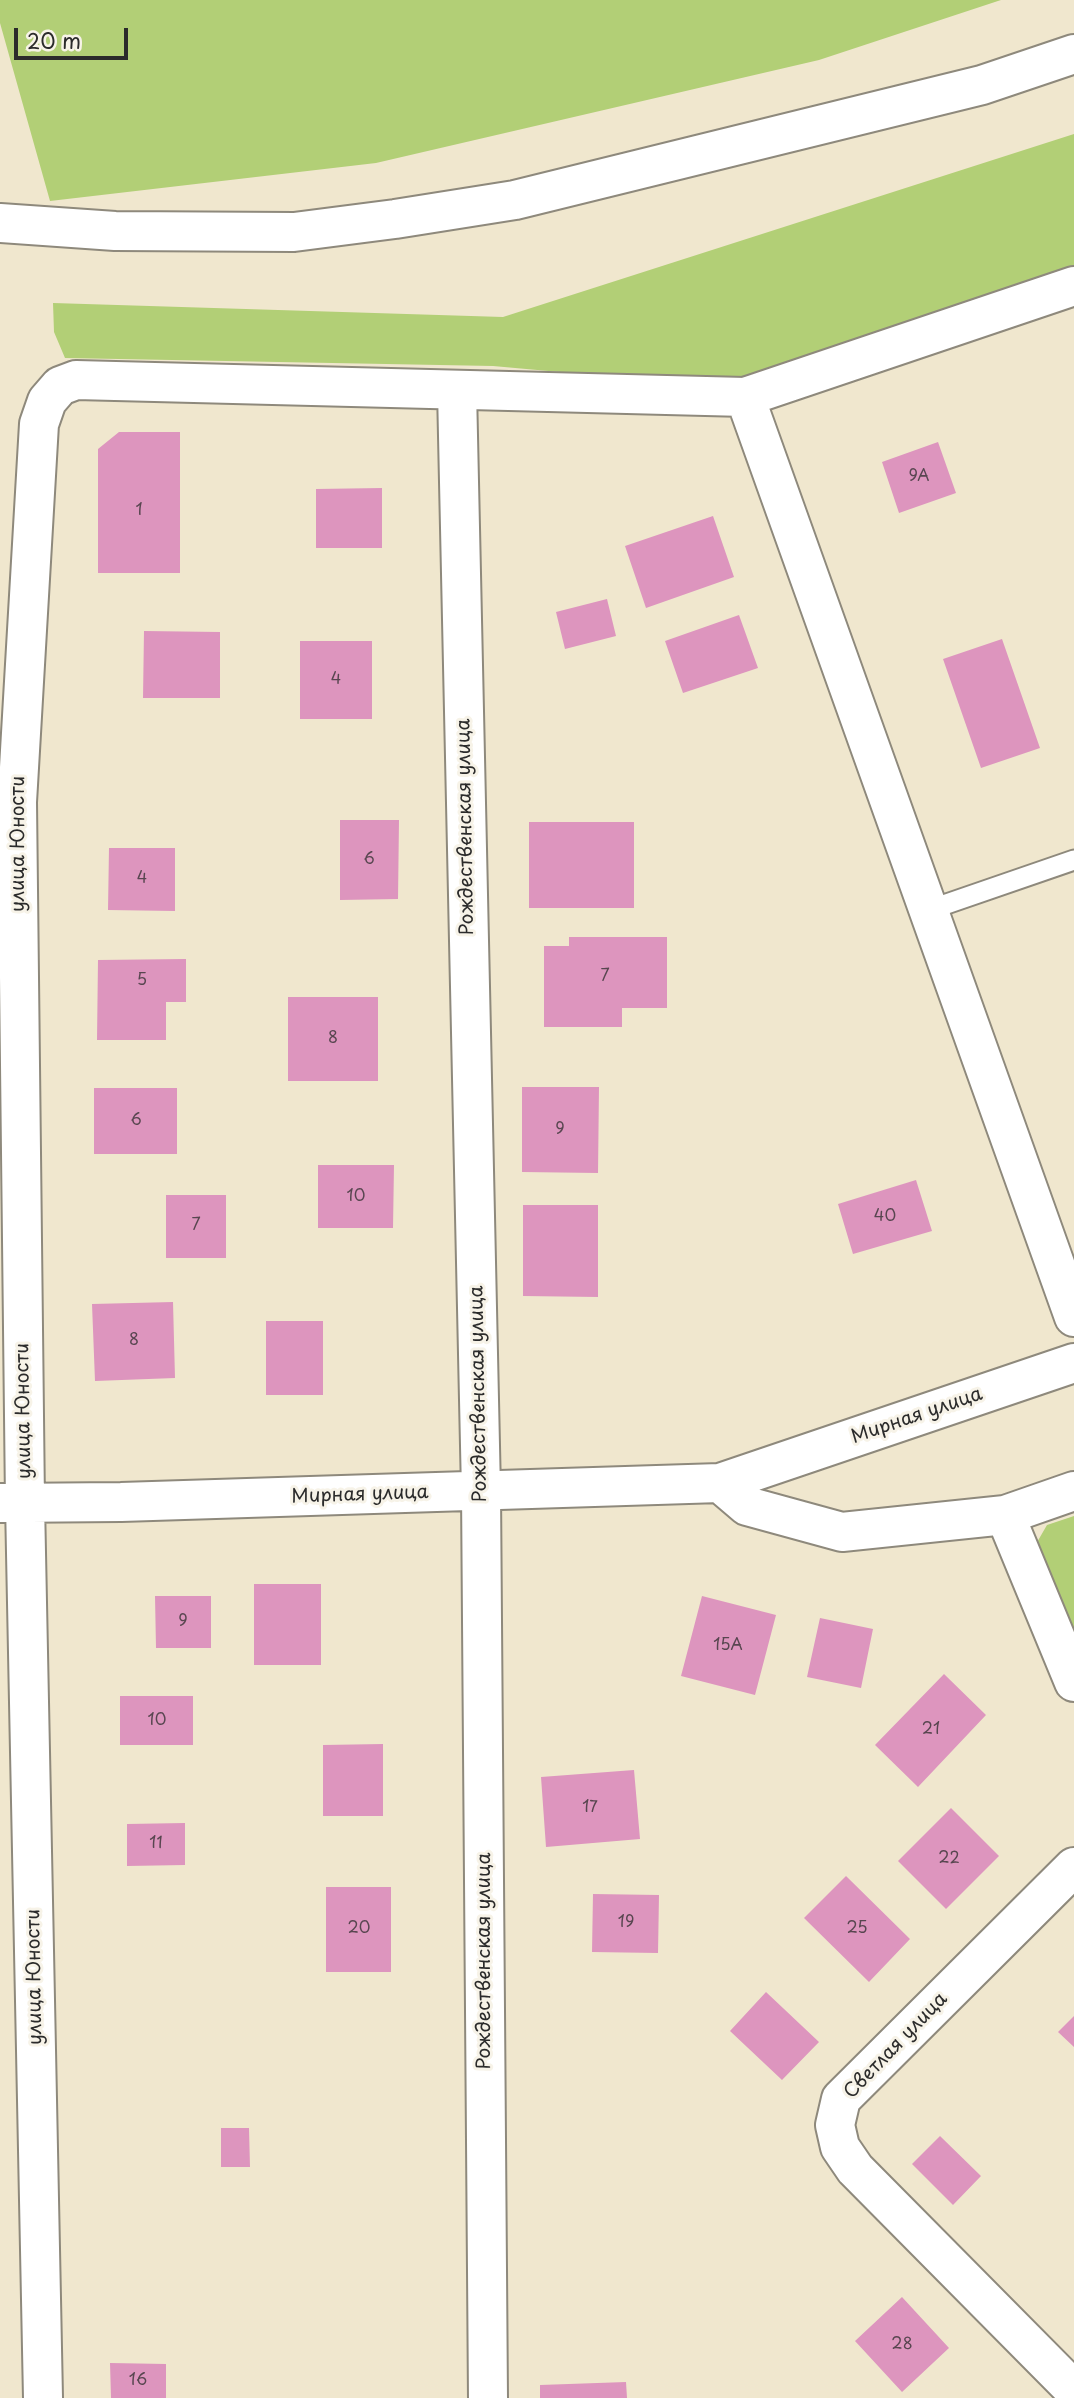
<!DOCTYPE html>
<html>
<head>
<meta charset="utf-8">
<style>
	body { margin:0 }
	#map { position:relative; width:1074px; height:2398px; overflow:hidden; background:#f0e7ce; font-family:"Playpen Sans",sans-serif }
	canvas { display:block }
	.scale { position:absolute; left:14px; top:28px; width:114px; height:32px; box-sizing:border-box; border:4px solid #2b2b2b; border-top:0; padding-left:9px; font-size:21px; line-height:24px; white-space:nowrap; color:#2b2b2b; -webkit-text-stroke:5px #f7f3e8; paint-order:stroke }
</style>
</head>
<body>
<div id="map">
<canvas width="1074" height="2398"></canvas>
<div class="scale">20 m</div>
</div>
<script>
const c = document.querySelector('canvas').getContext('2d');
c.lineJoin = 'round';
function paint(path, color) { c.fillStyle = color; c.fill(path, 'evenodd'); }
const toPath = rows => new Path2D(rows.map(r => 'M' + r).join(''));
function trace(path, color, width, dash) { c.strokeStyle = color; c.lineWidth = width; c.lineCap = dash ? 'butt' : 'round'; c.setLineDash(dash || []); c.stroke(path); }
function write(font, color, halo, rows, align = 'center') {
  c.font = font + ' "Playpen Sans",sans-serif'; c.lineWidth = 6; c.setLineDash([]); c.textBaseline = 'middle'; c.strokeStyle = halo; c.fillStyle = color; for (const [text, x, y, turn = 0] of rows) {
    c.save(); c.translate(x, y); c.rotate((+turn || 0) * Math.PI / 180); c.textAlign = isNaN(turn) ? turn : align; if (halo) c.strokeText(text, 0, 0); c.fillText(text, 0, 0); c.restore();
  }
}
paint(toPath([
	[0,0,1001,0,819,60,376,163,50,201,0,23],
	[1074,134,1074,267,726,387,493,366,65,358,54,332,53,303,503,317],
	[1074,1516,1074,1630,1036,1544,1047,1525]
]), '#b2cf76');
paint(toPath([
	[119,432,180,432,180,573,98,573,98,449],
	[938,442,956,493,899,513,882,462],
	[382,488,382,548,316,548,316,489],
	[713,516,734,577,646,608,625,546],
	[607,599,616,636,565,649,556,612],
	[739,615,758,668,683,693,665,641],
	[144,631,220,632,220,698,143,698],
	[1002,639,1040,748,981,768,943,659],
	[300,641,372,641,372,719,300,719],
	[340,820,399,820,398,899,340,900],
	[529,822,634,822,634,908,529,908],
	[109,848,175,848,175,911,108,910],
	[569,937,667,937,667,1008,622,1008,622,1027,544,1027,544,946,569,946],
	[186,959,186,1002,166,1002,166,1040,97,1040,98,960],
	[288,997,378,997,378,1081,288,1081],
	[522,1087,599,1087,598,1173,522,1172],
	[94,1088,177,1088,177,1154,94,1154],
	[318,1165,394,1165,393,1228,318,1228],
	[916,1180,932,1231,853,1254,838,1204],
	[166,1195,226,1195,226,1258,166,1258],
	[523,1205,598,1205,598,1297,523,1296],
	[173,1302,175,1378,95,1381,92,1304],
	[266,1321,323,1321,323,1395,266,1395],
	[254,1584,321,1584,321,1665,254,1665],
	[155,1596,211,1596,211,1648,156,1648],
	[702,1596,776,1615,755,1695,681,1676],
	[820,1618,873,1629,861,1688,807,1677],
	[944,1674,986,1715,918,1787,875,1745],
	[120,1696,193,1696,193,1745,120,1745],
	[383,1744,383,1816,323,1816,323,1745],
	[634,1770,640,1839,546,1847,541,1777],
	[951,1808,999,1856,946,1909,898,1861],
	[185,1823,185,1865,127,1866,127,1824],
	[846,1876,910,1939,869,1982,804,1918],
	[326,1887,391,1887,391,1972,326,1972],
	[593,1894,659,1895,658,1953,592,1952],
	[766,1992,819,2042,782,2080,730,2031],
	[1074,2016,1074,2047,1058,2032],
	[221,2128,249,2128,250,2167,221,2167],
	[940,2136,981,2176,953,2205,912,2164],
	[902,2297,949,2348,902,2392,855,2341],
	[110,2363,166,2364,166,2398,111,2398],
	[626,2382,627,2398,540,2398,540,2385]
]), '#dd95be');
const lane = toPath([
	[929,910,1074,860]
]);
const street = toPath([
	[1074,286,745,397,1074,1317],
	[457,390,481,1491,488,2398],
	[720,1483,747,1506,842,1532,1005,1515,1074,1491],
	[1,1503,121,1502,720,1483,1074,1363],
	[1005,1515,1074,1682],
	[1074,1867,841,2099,835,2125,840,2147,855,2169,1074,2390],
	[43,2398,25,1503,17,802,39,424,47,401,60,386,76,380,745,397]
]);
const secondary = toPath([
	[0,223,115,231,294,232,395,219,515,200,982,85,1074,54]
]);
trace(lane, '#8e897c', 23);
trace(street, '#8e897c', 42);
trace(secondary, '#8e897c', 42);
trace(lane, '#fff', 19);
trace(street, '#fff', 38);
trace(secondary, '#fff', 38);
write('16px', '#584650', null, [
	["9А",919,477],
	["1",139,511],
	["4",336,680],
	["6",369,860],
	["4",142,879],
	["7",605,977],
	["5",142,981],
	["8",333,1039],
	["6",136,1121],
	["9",560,1130],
	["10",356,1197],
	["40",885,1217],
	["7",196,1226],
	["8",134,1341],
	["9",183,1622],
	["15А",728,1646],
	["10",157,1721],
	["21",931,1730],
	["17",590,1808],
	["11",156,1844],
	["22",949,1859],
	["19",626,1923],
	["20",359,1929],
	["25",857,1929],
	["28",902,2345],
	["16",138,2381]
]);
write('19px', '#2b2b2b', '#f7f3e8', [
	["Рождественская улица",466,827,-91],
	["улица Юности",19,844,-90],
	["Рождественская улица",479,1394,-91],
	["улица Юности",24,1411,-91],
	["Мирная улица",917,1416,-19],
	["Мирная улица",360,1495,-2],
	["Рождественская улица",485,1961,-90],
	["улица Юности",35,1977,-91],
	["Светлая улица",896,2046,-46]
]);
</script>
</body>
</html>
